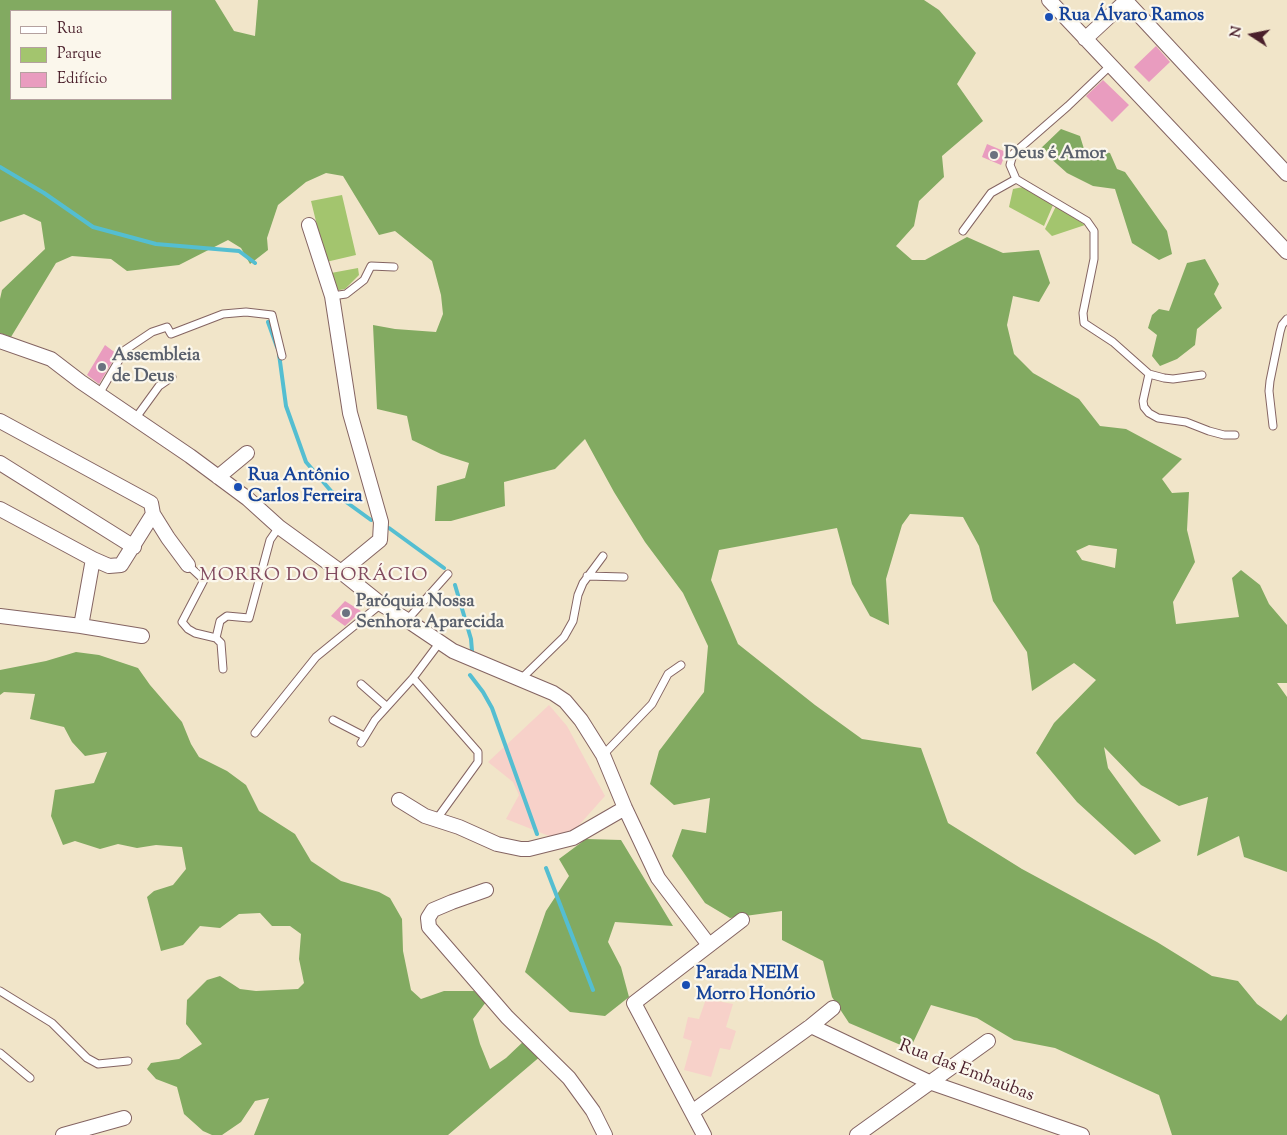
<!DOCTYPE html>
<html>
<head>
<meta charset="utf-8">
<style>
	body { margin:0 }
	#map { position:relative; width:1287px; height:1135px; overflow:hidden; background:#f1e5c9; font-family:"Sorts Mill Goudy",serif }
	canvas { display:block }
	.legend { position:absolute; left:10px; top:10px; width:162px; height:90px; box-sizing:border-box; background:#fbf7ec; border:1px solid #b4a19f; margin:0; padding:6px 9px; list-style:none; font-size:15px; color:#4a1f2b }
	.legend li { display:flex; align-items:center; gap:10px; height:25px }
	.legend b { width:25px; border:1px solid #b4a19f }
	.north { position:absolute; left:1227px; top:10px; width:50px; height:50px; -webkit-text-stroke:4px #fbf7ec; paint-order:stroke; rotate:281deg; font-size:14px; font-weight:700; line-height:20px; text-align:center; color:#4a1f2b }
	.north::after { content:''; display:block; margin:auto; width:18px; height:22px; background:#4a1f2b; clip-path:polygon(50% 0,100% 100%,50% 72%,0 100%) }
</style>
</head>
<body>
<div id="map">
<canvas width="1287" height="1135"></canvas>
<ul class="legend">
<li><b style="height:6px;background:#fff"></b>Rua</li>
<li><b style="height:14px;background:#a3c56e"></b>Parque</li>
<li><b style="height:14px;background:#e99cbf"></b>Edifício</li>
</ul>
<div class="north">N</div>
</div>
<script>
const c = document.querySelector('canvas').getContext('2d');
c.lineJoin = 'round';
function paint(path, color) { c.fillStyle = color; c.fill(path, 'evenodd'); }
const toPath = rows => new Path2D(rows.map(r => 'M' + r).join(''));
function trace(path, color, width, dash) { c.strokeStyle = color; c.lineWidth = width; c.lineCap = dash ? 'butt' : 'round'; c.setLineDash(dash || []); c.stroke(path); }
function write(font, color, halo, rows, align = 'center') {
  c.font = font + ' "Sorts Mill Goudy",serif'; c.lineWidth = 4.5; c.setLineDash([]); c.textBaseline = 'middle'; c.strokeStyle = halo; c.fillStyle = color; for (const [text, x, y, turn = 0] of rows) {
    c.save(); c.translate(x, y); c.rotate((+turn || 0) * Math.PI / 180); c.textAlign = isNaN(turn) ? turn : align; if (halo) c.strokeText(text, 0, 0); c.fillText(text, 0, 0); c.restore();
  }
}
paint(toPath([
	[549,705,567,726,605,796,572,833,549,836,506,819,519,795,513,782,488,762],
	[706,999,733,1004,726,1027,736,1031,730,1050,720,1048,711,1077,684,1070,692,1041,683,1038,688,1017,699,1019]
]), '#f7d1c9');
paint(toPath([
	[1023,187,1053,205,1044,226,1009,207,1013,189],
	[342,195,356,255,326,262,311,201],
	[1056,206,1085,225,1052,236,1045,229],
	[358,268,359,275,345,289,334,291,331,273]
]), '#a3c56e');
paint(toPath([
	[0,0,215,0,234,31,255,36,258,0,924,0,939,10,976,53,957,84,983,121,942,156,944,177,919,201,914,226,896,246,912,260,925,260,967,237,1003,253,1039,250,1050,283,1039,302,1013,296,1007,325,1014,354,1033,373,1079,399,1100,426,1126,429,1182,459,1162,479,1172,493,1189,492,1187,530,1195,562,1173,602,1176,624,1239,617,1232,578,1241,570,1260,585,1269,604,1287,625,1287,683,1277,683,1287,697,1287,872,1244,857,1239,836,1197,856,1208,797,1179,806,1141,785,1104,747,1108,768,1161,841,1135,855,1077,802,1036,753,1054,723,1096,680,1074,663,1032,691,1027,652,993,601,979,546,963,517,910,514,902,525,886,579,889,625,870,616,852,584,837,528,719,550,711,580,738,644,815,705,862,739,921,748,948,823,1022,869,1157,942,1212,976,1238,981,1257,1004,1281,1021,1287,1014,1287,1135,1172,1135,1159,1095,1055,1048,1014,1040,977,1018,931,1005,910,1049,849,1023,832,997,823,961,782,940,782,911,730,918,705,903,672,856,682,829,706,833,710,798,674,805,650,784,659,751,704,692,708,646,683,593,645,542,614,492,585,439,555,469,504,482,505,506,451,521,435,521,437,486,465,478,469,463,441,454,412,440,407,416,377,409,373,325,395,329,436,332,443,314,441,295,432,261,395,231,379,235,343,176,326,173,306,182,278,205,267,238,268,250,250,264,241,248,228,240,179,265,127,271,111,259,72,256,56,263,11,337,0,333,0,299,2,290,45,249,41,222,24,214,0,222],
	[11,11,171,11,171,99,11,99],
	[1089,545,1117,549,1115,568,1082,560,1076,551],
	[1061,129,1080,136,1084,149,1110,153,1117,169,1125,172,1167,231,1172,254,1159,260,1132,243,1115,189,1093,186,1067,173,1048,156,1046,150,1038,151],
	[1205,259,1219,284,1214,294,1222,308,1197,329,1195,345,1177,359,1160,366,1152,356,1157,335,1148,328,1152,315,1159,309,1169,311,1187,263],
	[76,652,99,655,138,668,150,685,182,722,191,744,199,757,227,771,246,785,259,811,295,834,311,861,341,881,379,892,390,898,402,919,403,951,411,990,421,999,444,991,474,991,486,1002,473,1019,480,1044,490,1069,506,1058,525,1040,542,1055,448,1135,254,1135,269,1098,255,1101,241,1122,222,1135,212,1135,203,1131,184,1114,177,1087,156,1079,147,1069,151,1063,179,1059,202,1044,186,1024,187,1000,207,980,220,976,240,989,256,991,298,989,304,983,299,959,301,934,290,926,272,926,260,913,239,914,220,928,200,926,183,945,161,951,147,897,154,891,173,885,186,869,182,847,156,845,137,848,118,844,100,849,75,841,63,845,51,816,55,790,94,783,107,752,85,756,72,742,64,727,30,719,35,694,4,692,0,695,0,670,46,661],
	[586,839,621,840,673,926,615,922,608,942,621,967,629,997,605,1016,570,1012,525,972,546,911,569,876,559,859]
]), '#82aa61');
trace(toPath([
	[0,167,44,193,93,227,156,244,239,251,255,263],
	[268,322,277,347],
	[279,354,286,406,306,462,331,491,371,520],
	[389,528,444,568],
	[455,585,471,639,472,651],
	[470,675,483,692,492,708,537,834],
	[546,868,593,990]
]), '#54bed1', 4);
paint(toPath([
	[1156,46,1170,62,1149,82,1134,67],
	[1103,80,1129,105,1112,122,1086,96],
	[987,144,1006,152,1001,165,982,157],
	[105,345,117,354,99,384,87,375],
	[345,601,361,611,345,626,331,616]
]), '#e99cbf');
const service = toPath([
	[1111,65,1068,106,1013,154,1010,165,1016,179,1087,221,1094,231,1094,259,1083,313,1084,323,1113,342,1149,374,1164,378,1173,379,1202,375],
	[963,231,991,193,1016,179],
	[332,296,346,294,364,280,371,266,394,267],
	[1149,374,1143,401,1144,407,1149,413,1158,418,1186,422,1209,431,1224,435,1235,435],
	[99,394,125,350,152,332,167,327,171,334,223,314,246,312,272,315,282,356],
	[135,419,159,386,172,377],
	[1273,426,1269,391,1270,381,1280,332,1282,325,1287,319],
	[188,565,204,580,182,622,188,629,195,633,216,638],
	[587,576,624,577],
	[407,620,448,574],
	[223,669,221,643,216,638,220,621,227,616,249,618,270,540,279,527],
	[413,678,478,752,478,762,436,820],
	[521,679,564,637,573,621,578,595,583,583,603,556],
	[361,684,386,706],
	[333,720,364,736],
	[255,733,316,657,381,604],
	[361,743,375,720,413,678,440,642],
	[603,755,652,704,668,674,681,665],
	[0,991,52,1023,87,1058,98,1064,128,1061],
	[0,1053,30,1078]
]);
const minor = toPath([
	[1049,0,1287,252],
	[1126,1,1287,174],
	[1085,39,1127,0],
	[309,225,332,296,350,413,381,522,380,540,341,572],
	[0,341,51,359,81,382,190,456,248,499,279,527,341,572,381,604,407,620,453,651,553,693,565,701,581,720,603,755,625,808,658,878,709,945],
	[0,421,151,503,153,514,168,538,188,565],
	[0,463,134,547],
	[218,477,247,453],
	[0,509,93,559,81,626],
	[93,559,109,566,121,565,153,514],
	[0,616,81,626,142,636],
	[399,800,425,816,459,827,497,844,521,849,529,849,573,838,625,808],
	[486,890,452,902,433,910,428,918,429,927,507,1017,569,1078,593,1111,605,1135],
	[811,1026,929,1082,1082,1135],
	[692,1112,811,1026,833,1008],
	[63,1135,124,1118],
	[704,1135,634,1003,742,920],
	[857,1135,988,1041]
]);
trace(service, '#846462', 9);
trace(minor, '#846462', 16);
trace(service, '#fff', 7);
trace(minor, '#fff', 14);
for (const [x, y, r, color] of [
	[1049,17,5,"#1a4fb4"],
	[994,155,5,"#6b7280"],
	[102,367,5,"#6b7280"],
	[238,487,5,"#1a4fb4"],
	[346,613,5,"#6b7280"],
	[686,985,5,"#1a4fb4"]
]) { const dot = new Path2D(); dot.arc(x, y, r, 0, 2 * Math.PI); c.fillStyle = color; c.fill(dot); trace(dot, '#fbf7ec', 2); }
write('bold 18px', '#164399', '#fbf7ec', [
	["Rua Álvaro Ramos",1059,17],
	["Rua Antônio",248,477],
	["Carlos Ferreira",248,498],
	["Parada NEIM",696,975],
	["Morro Honório",696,996]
], 'left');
write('bold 18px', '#5b616d', '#fbf7ec', [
	["Deus é Amor",1004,155],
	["Assembleia",112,357],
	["de Deus",112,378],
	["Paróquia Nossa",356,603],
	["Senhora Aparecida",356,624]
], 'left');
write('18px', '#4a1f2b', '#fbf7ec', [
	["Rua das Embaúbas",966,1072,21]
]);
c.letterSpacing = '1px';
write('19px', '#824b5f', '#fbf7ec', [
	["MORRO DO HORÁCIO",314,577]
]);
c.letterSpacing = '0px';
</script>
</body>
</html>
